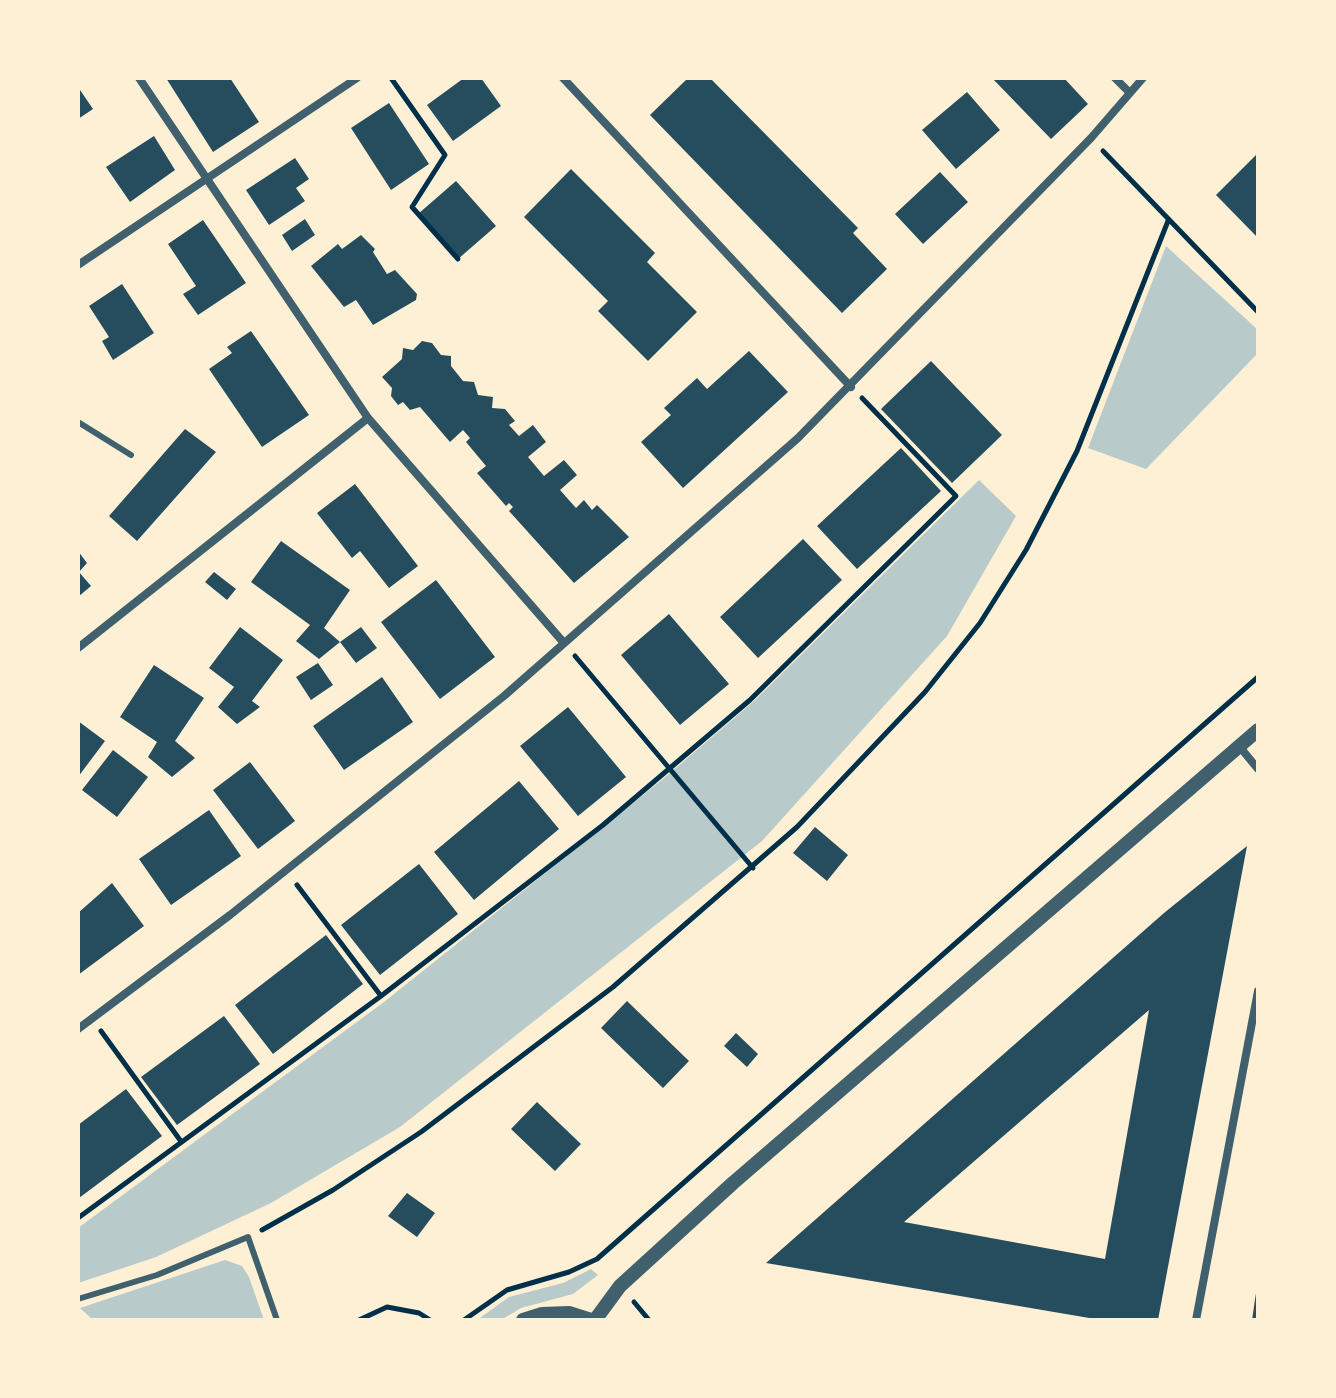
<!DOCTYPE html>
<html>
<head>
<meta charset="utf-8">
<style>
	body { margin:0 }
	#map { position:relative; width:1336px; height:1398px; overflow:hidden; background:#fdf0d5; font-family:"Noto Sans",sans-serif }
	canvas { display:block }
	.frame { position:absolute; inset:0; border:80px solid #fdf0d5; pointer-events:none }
</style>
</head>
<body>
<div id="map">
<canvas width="1336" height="1398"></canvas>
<div class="frame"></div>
</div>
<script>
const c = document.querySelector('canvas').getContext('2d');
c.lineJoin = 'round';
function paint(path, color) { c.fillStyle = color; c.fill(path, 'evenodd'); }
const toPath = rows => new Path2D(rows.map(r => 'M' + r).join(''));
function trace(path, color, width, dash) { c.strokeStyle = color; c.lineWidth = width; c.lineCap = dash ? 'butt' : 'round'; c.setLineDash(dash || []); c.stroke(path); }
paint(toPath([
	[1166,246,1258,330,1258,353,1146,469,1088,448],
	[979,480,1016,516,947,636,762,841,400,1127,271,1203,156,1257,78,1283,78,1228,384,1002,663,779,754,701],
	[225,1260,242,1266,249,1277,264,1320,93,1320,80,1308],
	[591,1269,598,1275,573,1294,521,1308,501,1320,477,1320,509,1297,563,1283]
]), '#b9caca');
paint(toPath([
	[166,78,230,78,259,122,213,152],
	[464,78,481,78,501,106,453,141,427,105],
	[688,78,710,78,858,228,853,233,887,269,842,313,650,115],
	[992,78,1064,78,1088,104,1051,139],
	[78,87,93,109,78,119],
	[967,92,1000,130,956,169,922,130],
	[389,103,429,164,391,190,351,128],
	[154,136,175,170,130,202,106,167],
	[1258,153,1258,238,1216,195],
	[295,158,309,179,296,188,305,201,269,225,246,190],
	[571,169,655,253,647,262,697,312,648,361,598,311,608,301,524,217],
	[940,172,968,202,923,244,895,214],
	[456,181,496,226,458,259,418,214],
	[305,219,315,235,292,251,282,235],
	[203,220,246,283,198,315,183,294,196,286,168,244],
	[361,235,375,249,373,252,387,274,395,270,417,294,416,300,373,325,356,300,344,307,311,266,338,244,342,249],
	[122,284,154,333,113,360,102,341,109,337,89,306],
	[251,331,309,415,262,447,209,369,232,353,227,347],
	[422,341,432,343,441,355,451,356,451,366,463,381,474,382,478,395,493,397,492,408,505,409,515,421,509,425,519,436,533,425,546,442,528,457,544,476,564,460,577,475,560,490,576,508,584,500,592,510,597,505,629,537,574,583,509,511,513,507,509,503,506,506,477,473,486,466,466,442,470,438,463,430,450,442,420,407,410,410,403,402,398,405,391,396,392,388,382,377,402,359,403,348,413,350],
	[749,351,788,392,683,488,641,442,671,415,664,408,697,378,707,389],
	[931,361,1002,435,952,483,881,409],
	[185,429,216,452,137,541,109,516],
	[901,448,941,491,857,569,817,526],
	[355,484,418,566,389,588,360,551,352,558,317,513],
	[803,539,842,580,758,658,720,617],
	[281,541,350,590,324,628,340,642,319,659,296,641,310,625,251,582],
	[78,551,87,563,79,572,91,586,78,597],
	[214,572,236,589,227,600,205,582],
	[436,580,495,657,440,699,381,622],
	[669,614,729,684,680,725,621,655],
	[240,627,283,660,252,701,260,707,237,724,218,707,234,687,209,668],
	[361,627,377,648,356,663,340,642],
	[318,663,333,685,311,700,296,677],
	[154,665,204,698,175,741,195,758,172,777,148,757,157,742,120,717],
	[382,677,413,722,344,770,313,726],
	[568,707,626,777,578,816,520,746],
	[78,721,105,741,78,777],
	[113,750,148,777,117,817,82,790],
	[250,762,295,821,258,849,213,790],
	[519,781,559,829,474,900,434,852],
	[209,810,241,856,171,905,139,859],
	[815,827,848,855,827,881,793,853],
	[1247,846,1158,1320,1101,1320,766,1263,1164,913],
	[1149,1010,1105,1259,904,1222],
	[419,864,458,914,380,975,341,925],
	[112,883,144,926,78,975,78,913],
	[326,935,363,984,273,1054,235,1005],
	[627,1001,689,1061,663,1088,601,1028],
	[224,1016,260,1064,177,1125,141,1077],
	[736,1033,758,1054,747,1067,724,1046],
	[126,1089,162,1136,79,1198,78,1125],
	[537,1102,581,1144,555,1171,511,1129],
	[407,1193,435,1213,417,1237,388,1216],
	[1256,1293,1258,1320,1252,1320]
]), '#264d5e');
trace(toPath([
	[391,78,445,155,412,207,458,259],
	[1103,151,1258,312],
	[575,656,753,868],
	[297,885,381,996],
	[101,1031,180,1140],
	[78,1218,381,996,603,825,750,700,956,496,862,398],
	[262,1230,333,1190,421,1132,613,987,797,827,925,692,980,623,1026,550,1077,451,1168,221],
	[634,1302,649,1320],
	[359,1320,387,1307,419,1313,430,1320],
	[464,1320,507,1290,569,1272,597,1259,1258,677]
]), '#003049', 5);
trace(toPath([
	[78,422,131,455],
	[78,1299,157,1275,248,1237,277,1320]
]), '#3f606c', 6);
trace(toPath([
	[139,78,368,418,564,643],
	[563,78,851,387],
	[1115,78,1130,93],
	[78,265,357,78],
	[78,648,368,418],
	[1239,746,1258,769],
	[78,1029,230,915,504,696,798,438,1091,138,1143,78],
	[1196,1320,1258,991]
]), '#3f606c', 8);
trace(toPath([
	[523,1320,542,1314,569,1313,591,1320],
	[595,1320,620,1286,733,1183,1258,730]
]), '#3f606c', 14);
</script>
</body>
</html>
